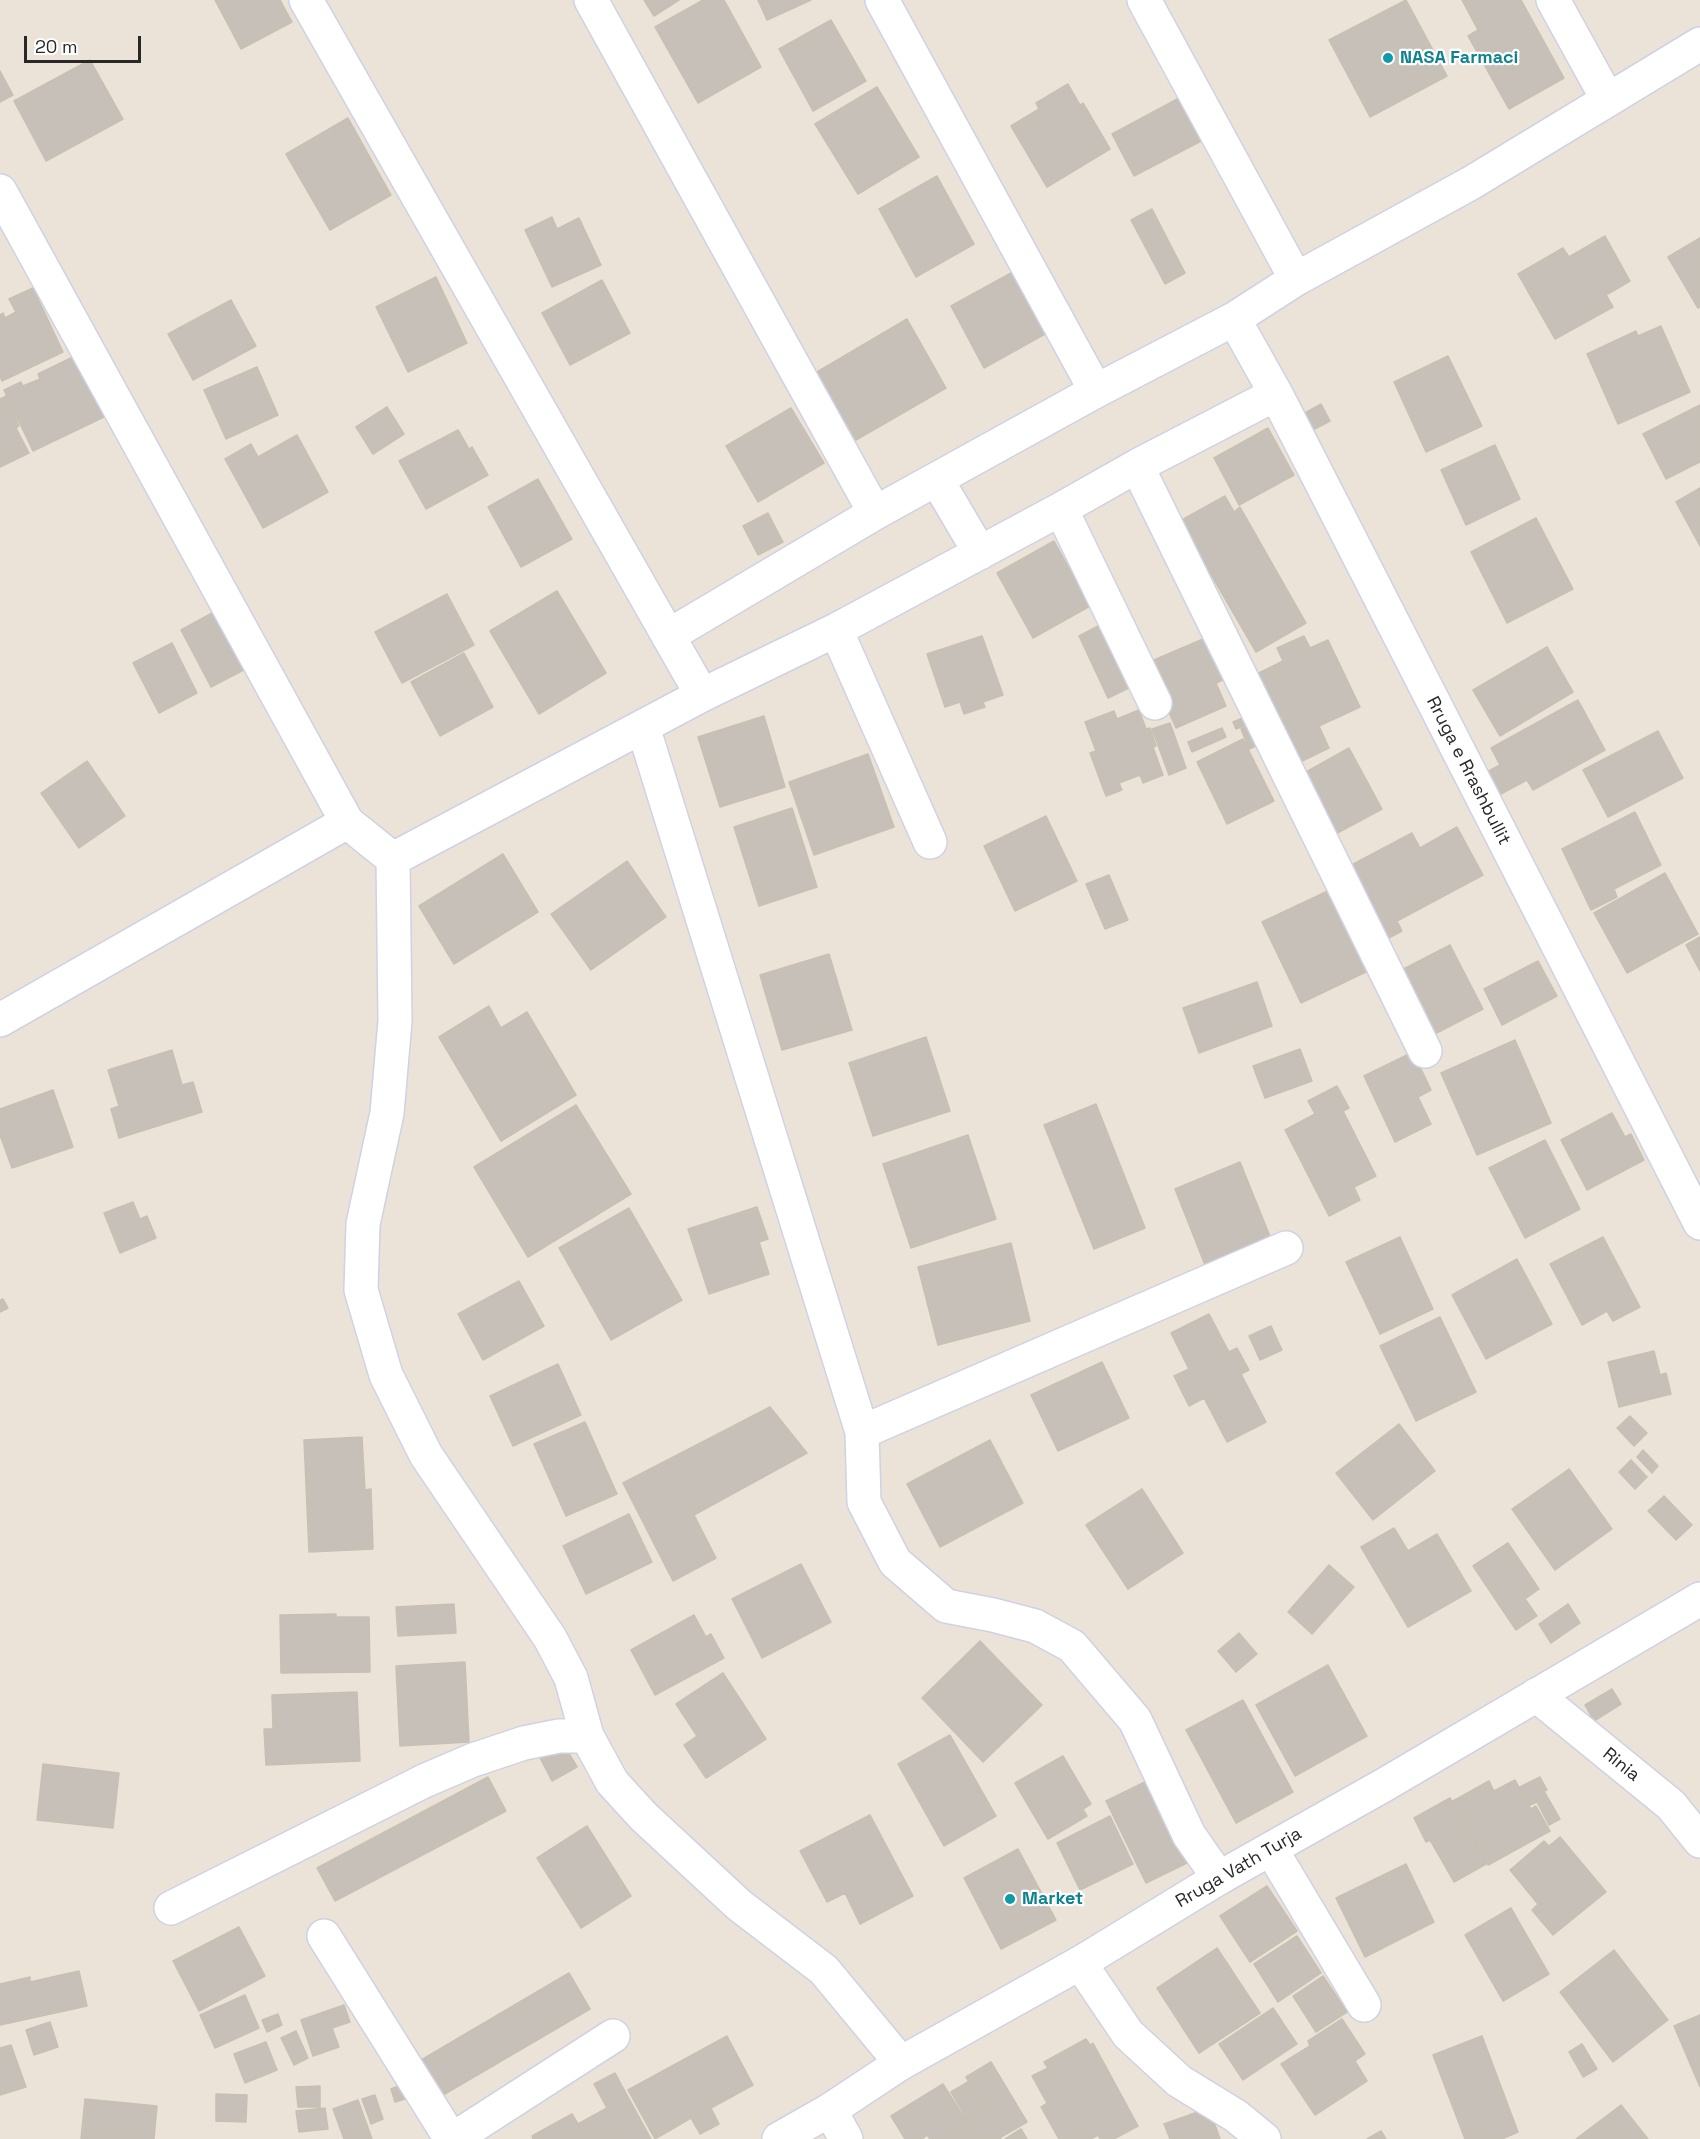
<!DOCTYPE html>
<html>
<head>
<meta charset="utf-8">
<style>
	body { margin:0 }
	#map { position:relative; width:1700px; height:2139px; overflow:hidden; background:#ece3d8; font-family:"Space Grotesk",sans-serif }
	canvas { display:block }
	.scale { position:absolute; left:24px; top:36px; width:117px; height:27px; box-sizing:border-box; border:3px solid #282828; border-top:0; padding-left:8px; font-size:18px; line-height:21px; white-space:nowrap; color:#282828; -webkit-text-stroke:4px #fff; paint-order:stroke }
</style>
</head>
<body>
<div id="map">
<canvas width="1700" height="2139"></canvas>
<div class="scale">20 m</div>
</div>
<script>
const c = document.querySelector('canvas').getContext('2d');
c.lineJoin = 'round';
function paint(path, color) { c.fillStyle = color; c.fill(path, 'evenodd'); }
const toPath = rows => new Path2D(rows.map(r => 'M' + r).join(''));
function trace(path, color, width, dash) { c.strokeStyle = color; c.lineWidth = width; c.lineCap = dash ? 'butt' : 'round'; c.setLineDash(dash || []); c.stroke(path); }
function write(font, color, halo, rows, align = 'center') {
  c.font = font + ' "Space Grotesk",sans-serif'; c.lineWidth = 4.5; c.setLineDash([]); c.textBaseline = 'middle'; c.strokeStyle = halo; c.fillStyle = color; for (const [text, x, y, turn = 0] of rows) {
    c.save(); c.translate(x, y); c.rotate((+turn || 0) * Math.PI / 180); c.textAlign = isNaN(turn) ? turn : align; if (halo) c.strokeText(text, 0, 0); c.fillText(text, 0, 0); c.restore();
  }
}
const building = toPath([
	[215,0,280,0,292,22,241,49,215,0],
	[644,0,679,0,654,16,644,0],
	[703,0,724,0,761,67,698,103,655,27,703,0],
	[758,0,811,0,767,20,758,0],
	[1406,0,1447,76,1370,117,1329,40,1406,0],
	[1462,0,1521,0,1564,78,1509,109,1468,36,1478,30,1462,0],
	[831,20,866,81,813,111,779,49,831,20],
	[90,60,123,119,46,161,14,101,90,60],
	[0,71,13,95,0,102,0,71],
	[1068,84,1080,105,1083,103,1110,149,1047,187,1011,126,1039,109,1036,103,1068,84],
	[877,87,919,157,858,194,815,124,877,87],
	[1183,96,1205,139,1134,176,1112,134,1183,96],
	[348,118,391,195,330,230,286,154,348,118],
	[937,176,974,244,916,277,879,209,937,176],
	[1152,209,1185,273,1165,284,1131,220,1152,209],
	[552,217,557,229,579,218,601,265,552,287,525,230,552,217],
	[1605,236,1630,281,1606,295,1613,307,1555,339,1518,274,1563,248,1569,257,1605,236],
	[1700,238,1700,307,1698,308,1668,257,1700,238],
	[1011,273,1045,334,984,368,951,306,1011,273],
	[436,277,467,343,408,372,376,307,436,277],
	[602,280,630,333,570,365,542,313,602,280],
	[33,288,63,352,2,381,0,376,0,315,3,313,5,318,16,312,9,299,33,288],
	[231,300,256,346,193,380,168,334,231,300],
	[907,319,946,388,856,440,817,372,907,319],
	[1661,326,1690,392,1618,424,1587,354,1636,331,1638,336,1661,326],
	[77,355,106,416,33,451,4,390,21,382,23,386,40,379,38,374,77,355],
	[1448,356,1482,426,1426,452,1394,382,1448,356],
	[257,367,278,415,226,439,204,390,257,367],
	[6,396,19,426,16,428,29,453,0,467,0,399,6,396],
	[1321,404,1330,421,1307,433,1298,417,1321,404],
	[1700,405,1700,462,1666,479,1643,434,1700,405],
	[387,407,404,434,373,454,356,427,387,407],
	[791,408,824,463,758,502,726,446,791,408],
	[1268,428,1294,475,1239,505,1214,458,1268,428],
	[458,430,469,449,472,447,488,475,426,509,399,461,458,430],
	[297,435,328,492,263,528,225,459,251,444,258,457,297,435],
	[1495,445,1520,499,1466,525,1441,470,1495,445],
	[538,479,572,539,521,567,488,507,538,479],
	[1700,488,1700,546,1676,502,1700,488],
	[1225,496,1234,512,1240,507,1306,623,1256,652,1180,521,1225,496],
	[768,513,783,542,758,555,743,526,768,513],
	[1536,518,1573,589,1507,623,1471,552,1536,518],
	[1054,541,1090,606,1033,638,997,573,1054,541],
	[557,591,606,673,539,714,490,631,557,591],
	[447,594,474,645,402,683,375,632,447,594],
	[225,606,255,664,211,687,181,630,225,606],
	[1104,623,1133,686,1108,698,1079,636,1104,623],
	[982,636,1003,695,983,702,985,707,964,714,960,702,945,707,927,654,982,636],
	[1210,636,1219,655,1213,658,1223,680,1216,683,1226,706,1176,728,1147,663,1210,636],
	[1304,636,1310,648,1328,640,1360,707,1319,726,1329,748,1298,763,1257,674,1283,661,1277,648,1304,636],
	[172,643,197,693,159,713,133,663,172,643],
	[1547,647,1573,692,1500,736,1473,690,1547,647],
	[464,653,493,707,440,736,411,682,464,653],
	[1578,700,1605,750,1533,790,1527,780,1497,796,1485,773,1500,765,1491,748,1578,700],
	[1139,710,1146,729,1150,728,1156,746,1153,747,1163,775,1143,783,1140,775,1119,783,1122,790,1106,796,1090,753,1096,751,1085,722,1114,711,1117,719,1139,710],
	[1252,714,1255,721,1236,729,1233,722,1252,714],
	[764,716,785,787,720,807,698,737,764,716],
	[1256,722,1265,742,1249,749,1241,729,1256,722],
	[1170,723,1186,768,1169,775,1152,729,1170,723],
	[1222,728,1226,737,1192,752,1188,742,1222,728],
	[1658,731,1683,778,1608,817,1583,770,1658,731],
	[1243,739,1274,801,1227,824,1197,762,1243,739],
	[1349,748,1382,809,1330,837,1297,777,1349,748],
	[868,754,894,827,814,855,789,782,868,754],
	[87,761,125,816,79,848,41,793,87,761],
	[792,808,817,887,759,906,734,827,792,808],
	[1635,812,1661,865,1614,889,1617,897,1591,910,1562,849,1635,812],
	[1046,816,1077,881,1015,911,984,846,1046,816],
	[1457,827,1483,875,1397,921,1402,931,1383,941,1344,869,1412,833,1420,848,1457,827],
	[503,854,538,912,454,964,419,906,503,854],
	[627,861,666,917,591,970,551,914,627,861],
	[1665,873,1698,934,1627,973,1594,913,1665,873],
	[1109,875,1128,920,1105,929,1086,884,1109,875],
	[1332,889,1370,970,1301,1003,1262,922,1332,889],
	[1700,937,1700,971,1686,945,1700,937],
	[1450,945,1483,1009,1425,1039,1392,975,1450,945],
	[829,954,852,1030,782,1050,760,975,829,954],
	[1538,961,1557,996,1502,1025,1484,989,1538,961],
	[1257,982,1272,1026,1199,1053,1183,1008,1257,982],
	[489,1006,501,1028,527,1012,576,1095,501,1141,439,1037,489,1006],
	[926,1037,950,1111,873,1136,849,1063,926,1037],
	[1515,1040,1551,1123,1477,1155,1441,1073,1515,1040],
	[1300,1049,1312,1081,1265,1098,1253,1066,1300,1049],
	[172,1050,182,1085,193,1082,202,1112,119,1138,111,1109,119,1106,108,1070,172,1050],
	[1413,1052,1431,1090,1418,1097,1431,1124,1395,1142,1364,1076,1413,1052],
	[1337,1086,1349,1108,1343,1111,1376,1176,1354,1187,1360,1200,1329,1216,1285,1130,1315,1114,1308,1101,1337,1086],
	[53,1090,73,1147,12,1168,0,1135,0,1109,53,1090],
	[1096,1104,1145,1228,1094,1249,1044,1125,1096,1104],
	[576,1105,631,1194,528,1257,474,1167,576,1105],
	[1612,1113,1625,1137,1631,1134,1644,1160,1587,1190,1561,1140,1612,1113],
	[968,1135,996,1219,911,1248,883,1164,968,1135],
	[1545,1140,1580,1209,1525,1238,1489,1168,1545,1140],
	[1240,1162,1273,1244,1207,1270,1175,1189,1240,1162],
	[133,1202,140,1219,147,1216,156,1238,120,1253,104,1213,133,1202],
	[757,1207,768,1239,759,1242,769,1274,709,1294,688,1229,757,1207],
	[629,1208,682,1300,611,1340,559,1248,629,1208],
	[1400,1237,1433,1309,1380,1334,1346,1262,1400,1237],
	[1603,1237,1640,1307,1613,1321,1607,1311,1582,1325,1550,1264,1603,1237],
	[1011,1243,1030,1321,938,1345,918,1267,1011,1243],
	[1517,1259,1552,1324,1486,1359,1452,1295,1517,1259],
	[519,1281,544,1326,483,1360,458,1314,519,1281],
	[3,1299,8,1308,0,1312,0,1300,3,1299],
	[1209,1314,1229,1352,1237,1348,1249,1370,1241,1374,1266,1422,1227,1442,1204,1398,1189,1406,1174,1376,1189,1369,1171,1333,1209,1314],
	[1440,1317,1476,1392,1416,1421,1380,1346,1440,1317],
	[1271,1326,1282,1350,1260,1360,1249,1336,1271,1326],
	[1654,1351,1660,1375,1666,1373,1671,1394,1619,1407,1608,1362,1654,1351],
	[1102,1362,1129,1418,1058,1451,1031,1395,1102,1362],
	[558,1364,581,1415,513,1446,490,1396,558,1364],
	[770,1407,807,1453,694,1515,716,1558,673,1581,623,1483,770,1407],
	[1630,1416,1647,1433,1634,1446,1617,1428,1630,1416],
	[585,1422,617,1494,566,1516,534,1444,585,1422],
	[1399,1424,1435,1471,1373,1520,1336,1473,1399,1424],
	[362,1437,365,1490,371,1489,373,1549,309,1552,304,1440,362,1437],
	[990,1440,1023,1503,940,1547,907,1484,990,1440],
	[1643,1450,1658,1466,1652,1473,1637,1457,1643,1450],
	[1631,1460,1647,1477,1635,1489,1619,1472,1631,1460],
	[1569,1469,1612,1529,1555,1570,1512,1509,1569,1469],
	[1142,1489,1183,1553,1128,1589,1086,1525,1142,1489],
	[1664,1496,1692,1525,1676,1540,1648,1511,1664,1496],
	[629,1514,652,1562,586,1594,563,1546,629,1514],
	[1394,1528,1408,1551,1437,1534,1471,1591,1408,1627,1361,1547,1394,1528],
	[1508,1543,1539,1589,1525,1599,1537,1616,1516,1630,1473,1566,1508,1543],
	[801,1564,831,1622,762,1658,732,1599,801,1564],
	[1329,1565,1354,1587,1312,1634,1288,1612,1329,1565],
	[454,1604,456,1633,398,1636,396,1607,454,1604],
	[1568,1604,1580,1623,1551,1643,1539,1624,1568,1604],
	[336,1614,336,1617,369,1617,370,1672,281,1673,280,1615,336,1614],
	[694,1615,706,1637,711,1634,724,1658,655,1695,631,1650,694,1615],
	[1239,1633,1257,1654,1236,1672,1218,1651,1239,1633],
	[980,1641,1042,1705,983,1762,922,1698,980,1641],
	[465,1662,469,1742,400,1746,396,1666,465,1662],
	[1328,1665,1367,1736,1295,1776,1256,1705,1328,1665],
	[723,1673,766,1739,706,1778,684,1745,697,1736,676,1704,723,1673],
	[1612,1689,1621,1704,1594,1721,1585,1705,1612,1689],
	[357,1692,360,1761,266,1765,264,1729,273,1729,272,1695,357,1692],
	[1243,1700,1293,1792,1236,1823,1186,1730,1243,1700],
	[950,1735,996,1816,944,1846,898,1764,950,1735],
	[567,1750,577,1767,552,1781,538,1754,567,1750],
	[1063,1756,1091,1804,1083,1809,1087,1816,1048,1839,1015,1783,1063,1756],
	[43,1764,119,1773,113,1828,37,1820,43,1764],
	[488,1777,506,1811,335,1901,317,1868,488,1777],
	[1540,1777,1547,1790,1544,1791,1560,1819,1549,1825,1537,1802,1530,1805,1520,1787,1540,1777],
	[1515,1780,1531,1809,1536,1806,1550,1831,1488,1865,1453,1801,1489,1781,1494,1791,1515,1780],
	[1147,1781,1187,1863,1146,1883,1106,1801,1147,1781],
	[1450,1798,1486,1864,1454,1882,1430,1840,1426,1842,1414,1818,1450,1798],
	[870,1815,913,1896,860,1924,845,1893,827,1902,800,1851,870,1815],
	[1110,1816,1133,1864,1080,1890,1057,1843,1110,1816],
	[587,1826,631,1896,581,1928,537,1858,587,1826],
	[1560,1837,1606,1892,1553,1935,1532,1910,1538,1904,1510,1870,1544,1841,1549,1846,1560,1837],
	[1018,1849,1056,1920,1001,1949,964,1878,1018,1849],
	[1406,1864,1434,1922,1365,1957,1336,1898,1406,1864],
	[1267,1886,1297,1931,1250,1962,1220,1916,1267,1886],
	[1511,1908,1549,1974,1503,2001,1465,1935,1511,1908],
	[239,1927,265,1976,199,2011,173,1961,239,1927],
	[1297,1936,1321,1973,1278,2002,1254,1964,1297,1936],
	[1217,1948,1260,2013,1199,2053,1157,1988,1217,1948],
	[1614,1950,1668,2020,1613,2062,1560,1992,1614,1950],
	[79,1971,87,2006,0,2025,0,1984,30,1977,30,1982,79,1971],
	[569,1973,590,2009,438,2098,416,2063,569,1973],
	[1323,1976,1347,2012,1316,2032,1293,1996,1323,1976],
	[245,1995,259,2028,215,2048,200,2015,245,1995],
	[344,2005,350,2022,332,2028,339,2047,313,2056,301,2020,344,2005],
	[1273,2008,1297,2044,1243,2080,1219,2044,1273,2008],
	[278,2014,282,2025,267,2032,262,2020,278,2014],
	[1700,2015,1700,2087,1674,2026,1700,2015],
	[1342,2019,1365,2054,1355,2061,1367,2081,1315,2115,1281,2064,1310,2046,1308,2041,1342,2019],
	[50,2022,58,2047,34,2055,26,2030,50,2022],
	[296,2031,308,2058,294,2065,281,2038,296,2031],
	[727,2036,753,2085,711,2108,719,2124,700,2134,691,2118,655,2139,628,2090,727,2036],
	[1482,2036,1518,2132,1502,2139,1465,2139,1433,2055,1482,2036],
	[1086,2039,1090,2045,1093,2043,1138,2126,1114,2139,1100,2139,1098,2135,1091,2139,1059,2139,1041,2107,1047,2103,1032,2076,1048,2068,1044,2062,1086,2039],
	[266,2042,277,2070,245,2083,234,2054,266,2042],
	[1582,2044,1597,2069,1583,2077,1569,2052,1582,2044],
	[11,2045,26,2087,0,2095,0,2048,11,2045],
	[991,2062,1027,2122,1001,2137,966,2077,991,2062],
	[615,2073,651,2139,533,2139,532,2136,572,2114,578,2124,607,2108,594,2084,615,2073],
	[968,2082,1001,2138,1000,2139,979,2139,951,2092,968,2082],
	[943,2084,978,2139,930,2139,927,2135,922,2139,905,2139,891,2116,943,2084],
	[401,2085,405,2099,395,2102,391,2089,401,2085],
	[320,2086,320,2107,298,2107,296,2087,320,2086],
	[216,2094,247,2095,246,2122,216,2121,216,2094],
	[375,2095,383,2119,371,2124,362,2099,375,2095],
	[85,2099,157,2106,154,2139,81,2139,85,2099],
	[358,2100,372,2139,344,2139,333,2109,358,2100],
	[1621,2105,1648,2139,1576,2139,1621,2105],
	[325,2108,328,2129,299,2132,296,2111,325,2108],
	[1209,2108,1220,2139,1170,2139,1164,2124,1209,2108],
	[1021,2129,1027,2139,1005,2139,1021,2129],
	[1381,2131,1386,2139,1367,2139,1381,2131]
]);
paint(building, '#c7c0b8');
trace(building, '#c7c0b2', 1.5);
const street = toPath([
	[306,0,702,695],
	[591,0,875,513],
	[882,0,1096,391],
	[1144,0,1296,279],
	[1553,0,1608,100],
	[0,191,347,822,393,859,395,1021,387,1113,363,1224,361,1290,386,1375,426,1455,550,1638,571,1678,587,1736,612,1782,643,1816,739,1905,824,1970,901,2063],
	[1234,319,1276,394,1700,1223],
	[1137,466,1425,1051],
	[937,480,980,553],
	[1061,509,1155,703],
	[836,630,930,842],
	[668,636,875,513,1096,391,1234,319,1296,279,1471,183,1700,44],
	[643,727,862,1432,864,1502,895,1562,946,1606,993,1615,1035,1626,1072,1646,1135,1720,1189,1835,1219,1878],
	[393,859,702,695,836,630,1061,509,1137,466,1276,394],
	[0,1020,347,822],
	[862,1432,1286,1248],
	[1536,1695,1671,1805,1700,1841],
	[1271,1849,1364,2005],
	[171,1908,424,1781,473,1760,524,1743,559,1736,587,1736],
	[324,1936,451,2139],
	[1080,1963,1128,2034,1179,2081,1236,2116,1264,2139],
	[830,2110,846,2139],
	[453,2139,613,2036]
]);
const secondary = toPath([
	[779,2139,830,2110,901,2063,1080,1963,1219,1878,1384,1785,1700,1599]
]);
trace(street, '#ced2e3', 36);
trace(secondary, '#ced2e3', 36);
trace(street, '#fff', 33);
trace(secondary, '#fff', 33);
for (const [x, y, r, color] of [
	[1388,58,6,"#0f9aa8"],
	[1010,1899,6,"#0f9aa8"]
]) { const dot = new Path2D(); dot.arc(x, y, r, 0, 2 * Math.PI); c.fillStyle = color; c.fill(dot); trace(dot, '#fff', 2); }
write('bold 18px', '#0d838f', '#fff', [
	["NASA Farmaci",1400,58],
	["Market",1022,1899]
], 'left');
write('18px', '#282828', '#fff', [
	["Rruga e Rrashbullit",1468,771,63],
	["Rinia",1621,1765,39],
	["Rruga Vath Turja",1239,1868,-30]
]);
</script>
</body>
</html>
